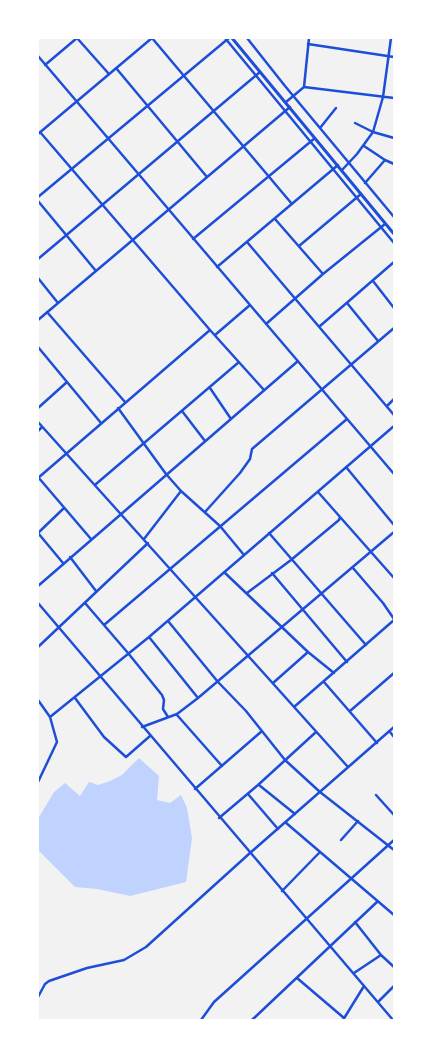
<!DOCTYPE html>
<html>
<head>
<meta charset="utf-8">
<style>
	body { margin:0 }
	#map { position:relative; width:432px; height:1058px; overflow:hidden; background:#f2f2f2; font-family:"PT Sans Narrow",sans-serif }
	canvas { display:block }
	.frame { position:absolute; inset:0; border:39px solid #fff; pointer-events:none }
</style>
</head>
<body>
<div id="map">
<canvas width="432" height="1058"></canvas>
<div class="frame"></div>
</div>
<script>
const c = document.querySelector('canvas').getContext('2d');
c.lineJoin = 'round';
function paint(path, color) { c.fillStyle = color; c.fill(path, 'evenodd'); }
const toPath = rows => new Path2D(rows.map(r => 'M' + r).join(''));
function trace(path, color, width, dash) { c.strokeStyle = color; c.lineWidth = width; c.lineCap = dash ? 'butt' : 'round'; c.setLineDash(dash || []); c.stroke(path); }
paint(toPath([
	[139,758,159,776,157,800,170,803,181,795,187,808,192,838,186,882,130,896,97,889,75,887,38,850,38,819,54,792,65,783,80,796,89,782,98,785,110,781,122,775]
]), '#bfd3fe');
trace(toPath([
	[77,38,109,74],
	[152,38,292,204],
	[225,38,394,243],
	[247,38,285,86,394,217],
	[308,44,394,57],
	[38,56,394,474],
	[45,65,77,38],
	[116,68,207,177],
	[304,87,394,98],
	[286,102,304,87,309,38],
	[355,123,373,132,394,138],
	[320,128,336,108],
	[40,132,210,330,264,390],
	[38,134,152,38],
	[364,146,385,160,394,164],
	[342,170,357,154,373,132,383,97,391,38],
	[365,183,385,160],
	[38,197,229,38],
	[38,201,96,271],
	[275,219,323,274],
	[193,239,315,138],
	[247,242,394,415],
	[299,246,361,194],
	[38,259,260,72],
	[217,267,338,165],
	[38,278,58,303],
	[373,281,394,308],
	[347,303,378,341],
	[47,312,125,402],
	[38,320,290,107],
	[266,324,323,274,385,224],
	[320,326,394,262],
	[215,335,250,305],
	[38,347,101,423],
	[210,388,231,419],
	[387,406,394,399],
	[38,408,67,382],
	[118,408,166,474,181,491,220,526,244,555],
	[182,411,205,441],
	[38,422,348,767],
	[38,431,42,427],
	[346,467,394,525],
	[38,477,91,539],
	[38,478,210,330],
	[96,484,239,362],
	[318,492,394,578],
	[205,512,240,473,250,459,252,449,394,328],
	[38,533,63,563],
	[38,533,64,508],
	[269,533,366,645],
	[144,539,181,491],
	[70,557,96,591],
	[353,568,383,603,394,619],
	[224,572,308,652,334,673],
	[272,573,347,662],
	[38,586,298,361],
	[247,593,291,560,339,520,340,517],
	[38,603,393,1020],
	[85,603,128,653,162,695,164,700,163,709,168,717],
	[168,621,218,682,246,711,285,760,320,792,394,850],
	[104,625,347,419],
	[149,637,198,698],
	[38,647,148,543],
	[324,682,377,743],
	[273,683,308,652],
	[75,698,104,737,126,757,150,736],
	[38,700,50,717,57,742,38,782],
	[294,707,394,620],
	[350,711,394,673],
	[177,715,222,766],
	[50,717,149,637,394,426],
	[142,727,177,714,198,698,394,532],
	[390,732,394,737],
	[259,785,295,814],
	[195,789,262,731],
	[248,794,278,829],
	[376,795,394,815],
	[219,818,258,785,316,732],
	[285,822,394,915],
	[341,840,358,821],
	[282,891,320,852],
	[355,922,381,955,394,967],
	[354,973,381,955],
	[297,978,344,1018],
	[38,997,45,984,49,981,87,968,124,960,146,947,250,853,394,727],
	[378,1002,394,986],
	[201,1020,214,1002,394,840],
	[252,1020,378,901],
	[343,1020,364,986]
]), '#1d4ed8', 2.5);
trace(toPath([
	[232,38,394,234]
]), '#1d4ed8', 3);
</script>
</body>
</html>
